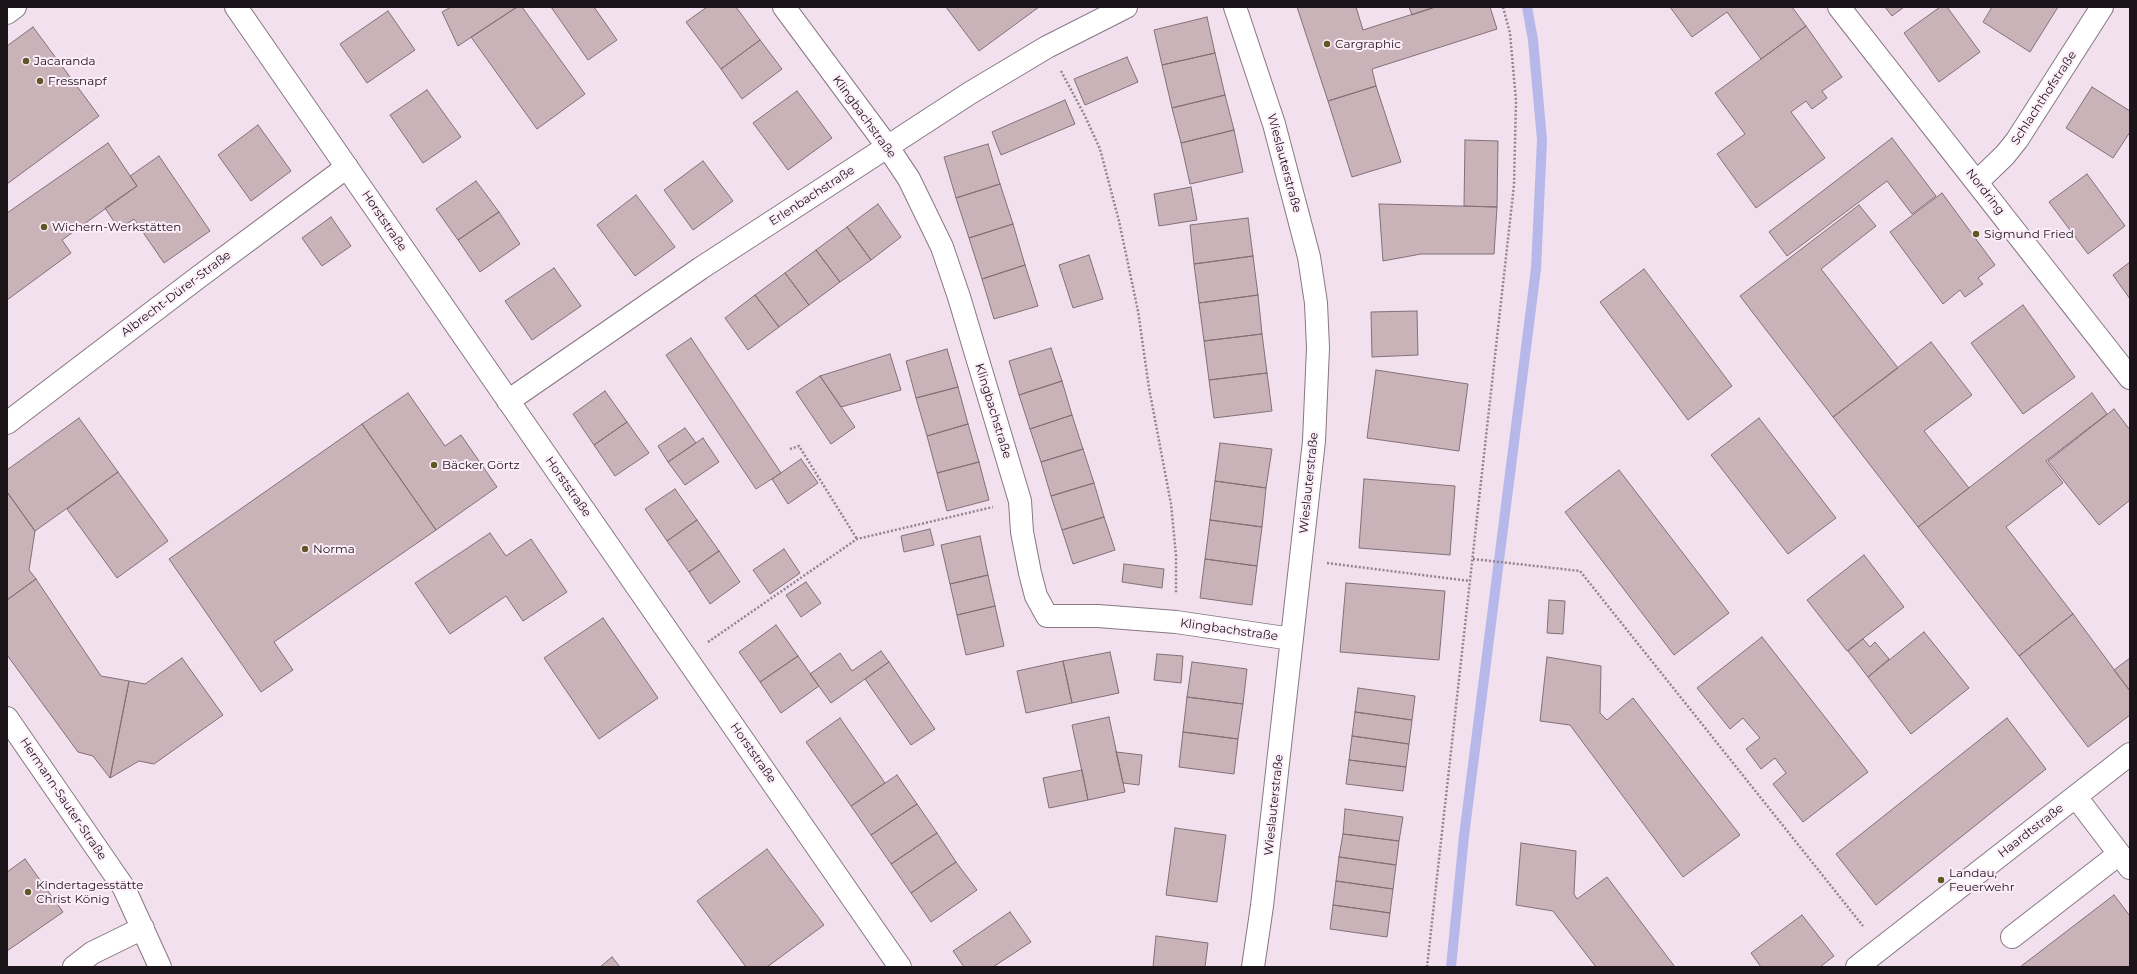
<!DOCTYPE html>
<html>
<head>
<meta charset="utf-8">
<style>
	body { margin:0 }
	#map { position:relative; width:2137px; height:974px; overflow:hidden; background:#f2e0ee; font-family:Montserrat,sans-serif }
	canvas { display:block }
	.frame { position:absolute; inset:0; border:8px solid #1b151a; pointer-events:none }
</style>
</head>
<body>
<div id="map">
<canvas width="2137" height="974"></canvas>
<div class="frame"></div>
</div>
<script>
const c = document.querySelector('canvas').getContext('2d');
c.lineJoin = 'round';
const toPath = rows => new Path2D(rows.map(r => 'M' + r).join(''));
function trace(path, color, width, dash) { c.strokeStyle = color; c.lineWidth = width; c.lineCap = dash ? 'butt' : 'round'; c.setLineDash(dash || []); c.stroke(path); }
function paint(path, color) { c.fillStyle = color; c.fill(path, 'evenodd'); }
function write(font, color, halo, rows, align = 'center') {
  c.font = font + ' Montserrat,sans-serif'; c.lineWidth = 4; c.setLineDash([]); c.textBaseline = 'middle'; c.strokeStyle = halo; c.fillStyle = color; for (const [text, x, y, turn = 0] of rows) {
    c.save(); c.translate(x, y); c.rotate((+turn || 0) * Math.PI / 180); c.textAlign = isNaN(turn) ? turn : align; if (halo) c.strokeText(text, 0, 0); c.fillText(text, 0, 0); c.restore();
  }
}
trace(toPath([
	[1451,967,1464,836,1536,269,1542,140,1533,40,1527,7]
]), '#b5b8e9', 10);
const building = toPath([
	[451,7,517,7,458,46,442,12,451,7],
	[517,7,522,7,585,94,537,129,471,37,517,7],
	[551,7,594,7,617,40,588,60,551,7],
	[707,7,736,7,760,40,721,69,686,22,707,7],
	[946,7,1039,7,979,51,946,7],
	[1297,7,1356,7,1363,30,1435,7,1490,7,1497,29,1372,69,1376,86,1328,101,1297,7],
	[1409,7,1435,7,1412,15,1409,7],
	[1670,7,1792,7,1806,26,1761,59,1727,12,1692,37,1670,7],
	[1885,7,1904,7,1892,16,1885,7],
	[1940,7,1947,7,1980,52,1939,82,1904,33,1940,7],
	[1992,7,2058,7,2030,52,1983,22,1992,7],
	[388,11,415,50,367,83,340,44,388,11],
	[1207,17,1215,53,1162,65,1154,30,1207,17],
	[1806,26,1842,77,1822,91,1827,98,1812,109,1806,101,1791,112,1825,158,1756,208,1717,154,1745,134,1715,93,1806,26],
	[33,27,99,116,7,184,7,46,33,27],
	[760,40,782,69,742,99,721,69,760,40],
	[1215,53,1225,95,1172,108,1162,65,1215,53],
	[1127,57,1138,82,1085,105,1074,79,1127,57],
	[1376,86,1401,162,1352,177,1328,101,1376,86],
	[2092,87,2130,111,2130,132,2113,158,2066,128,2092,87],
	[427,90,461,137,423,163,390,115,427,90],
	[797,91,832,138,788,170,753,123,797,91],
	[1225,95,1234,130,1181,143,1172,108,1225,95],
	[1065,100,1075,124,1001,155,992,132,1065,100],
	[258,125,291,171,251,201,218,155,258,125],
	[1234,130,1243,172,1190,184,1181,143,1234,130],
	[1892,138,1936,196,1912,214,1887,181,1787,256,1769,232,1892,138],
	[1465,140,1498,141,1497,207,1464,206,1465,140],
	[108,143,137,186,62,240,71,253,7,300,7,213,108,143],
	[988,144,1000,184,956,198,944,157,988,144],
	[159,156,210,231,164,263,134,219,119,229,105,208,137,186,130,176,159,156],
	[703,161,733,201,693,230,664,190,703,161],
	[2087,174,2125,226,2088,254,2049,202,2087,174],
	[476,181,499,212,458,240,436,209,476,181],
	[1000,184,1013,224,969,238,956,198,1000,184],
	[1191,187,1197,220,1159,226,1154,194,1191,187],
	[1942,193,1995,265,1978,278,1983,284,1965,297,1960,290,1943,304,1890,232,1942,193],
	[636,195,675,247,635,276,597,225,636,195],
	[878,204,901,237,871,260,847,227,878,204],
	[1379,204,1497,207,1494,254,1421,254,1383,261,1379,204],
	[1859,205,1876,226,1821,269,1898,368,1833,417,1740,296,1859,205],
	[499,212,520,244,480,272,458,240,499,212],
	[331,217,351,246,322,266,302,238,331,217],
	[1248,218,1253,256,1194,264,1190,225,1248,218],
	[1013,224,1025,265,982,279,969,238,1013,224],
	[847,227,871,260,840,282,816,250,847,227],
	[816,250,840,282,809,305,785,273,816,250],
	[1089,255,1103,299,1073,308,1059,265,1089,255],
	[1253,256,1258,295,1199,303,1194,264,1253,256],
	[2130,262,2130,299,2113,275,2130,262],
	[1025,265,1038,306,994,319,982,279,1025,265],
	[554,268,581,306,532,340,505,301,554,268],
	[1644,269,1732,386,1688,420,1600,302,1644,269],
	[785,273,809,305,779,327,755,295,785,273],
	[755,295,779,327,748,350,725,318,755,295],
	[1258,295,1262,334,1204,341,1199,303,1258,295],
	[2023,305,2075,377,2023,414,1971,343,2023,305],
	[1417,311,1418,355,1372,357,1371,312,1417,311],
	[1262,334,1267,373,1209,380,1204,341,1262,334],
	[691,338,781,473,756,489,666,355,691,338],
	[1931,342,1972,395,1924,431,1969,488,1918,527,1833,417,1931,342],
	[1051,348,1062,381,1019,395,1009,361,1051,348],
	[947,349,958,387,916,398,906,361,947,349],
	[890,354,901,390,841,407,820,376,890,354],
	[1376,370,1468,384,1459,451,1367,438,1376,370],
	[1267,373,1272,411,1214,418,1209,380,1267,373],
	[820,376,855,427,831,444,796,392,820,376],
	[1062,381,1072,415,1030,429,1019,395,1062,381],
	[958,387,968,424,927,436,916,398,958,387],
	[605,391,627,422,594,445,573,414,605,391],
	[408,393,445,446,461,435,497,487,436,530,362,424,408,393],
	[2092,393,2107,414,2046,461,2063,483,2006,527,2073,614,2019,656,1918,527,2092,393],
	[2114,409,2130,430,2130,500,2099,525,2048,461,2114,409],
	[1072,415,1083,449,1041,462,1030,429,1072,415],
	[79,418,118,472,35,531,7,492,7,470,79,418],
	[1759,418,1836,518,1788,554,1711,455,1759,418],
	[627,422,649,453,615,476,594,445,627,422],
	[362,424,436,530,274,642,293,670,261,692,169,559,362,424],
	[968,424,979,462,937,473,927,436,968,424],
	[685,428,696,443,668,462,658,446,685,428],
	[703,438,719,462,685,485,668,462,703,438],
	[1220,443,1272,449,1266,488,1215,481,1220,443],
	[1083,449,1094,483,1051,496,1041,462,1083,449],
	[801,459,818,483,788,504,772,479,801,459],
	[979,462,989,500,947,511,937,473,979,462],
	[1619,470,1729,613,1674,655,1565,512,1619,470],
	[118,472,168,541,117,578,67,509,118,472],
	[1364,479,1455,486,1450,555,1359,548,1364,479],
	[1215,481,1266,488,1262,527,1210,520,1215,481],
	[1094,483,1104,517,1062,530,1051,496,1094,483],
	[675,489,697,520,667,541,645,509,675,489],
	[7,492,35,531,29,570,36,579,7,600,7,492],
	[1104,517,1115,550,1073,564,1062,530,1104,517],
	[697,520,719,551,689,572,667,541,697,520],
	[1210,520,1262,527,1257,566,1205,559,1210,520],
	[930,529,934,545,904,552,901,536,930,529],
	[490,533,506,556,531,539,567,592,523,621,506,596,450,634,415,583,490,533],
	[980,536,988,575,950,584,941,545,980,536],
	[784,549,800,573,770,594,753,570,784,549],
	[719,551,740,582,710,604,689,572,719,551],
	[1864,555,1904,607,1847,651,1807,600,1864,555],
	[1205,559,1257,566,1252,605,1200,598,1205,559],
	[1124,564,1164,569,1162,588,1122,582,1124,564],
	[988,575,995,606,957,615,950,584,988,575],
	[36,579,101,676,129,681,110,778,93,756,78,752,7,655,7,600,36,579],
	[806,582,821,603,801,617,786,595,806,582],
	[1346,583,1445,591,1439,660,1340,652,1346,583],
	[1549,600,1565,601,1563,634,1547,633,1549,600],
	[995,606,1004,646,966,655,957,615,995,606],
	[2073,614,2130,691,2130,715,2088,747,2019,656,2073,614],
	[603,618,658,698,599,739,544,658,603,618],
	[776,625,798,656,760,682,739,652,776,625],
	[1924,632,1969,688,1911,734,1868,677,1924,632],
	[1762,637,1868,772,1803,822,1773,784,1786,773,1775,758,1761,769,1746,749,1760,738,1743,718,1730,729,1697,688,1762,637],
	[1863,639,1870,647,1875,642,1889,659,1868,677,1848,651,1863,639],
	[881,651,889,662,831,703,810,674,840,653,852,671,881,651],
	[1110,652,1119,693,1072,703,1063,661,1110,652],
	[1157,654,1183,656,1181,683,1154,680,1157,654],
	[798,656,819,686,781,713,760,682,798,656],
	[1547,657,1601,666,1600,713,1607,720,1633,698,1740,835,1683,877,1570,725,1540,721,1547,657],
	[182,658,223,715,154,764,139,761,110,778,129,681,145,684,182,658],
	[2130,658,2130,691,2114,670,2130,658],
	[1063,661,1072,703,1026,713,1017,671,1063,661],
	[889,662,935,729,911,745,865,679,889,662],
	[1192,662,1247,669,1243,704,1187,697,1192,662],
	[1358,688,1415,696,1412,720,1355,712,1358,688],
	[1187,697,1243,704,1238,739,1183,732,1187,697],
	[1355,712,1412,720,1409,744,1352,736,1355,712],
	[1109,717,1125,792,1088,800,1072,725,1109,717],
	[840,718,885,783,851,806,806,742,840,718],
	[2007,718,2046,769,1876,905,1836,854,2007,718],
	[1183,732,1238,739,1234,774,1179,767,1183,732],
	[1352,736,1409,744,1406,767,1349,760,1352,736],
	[1116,752,1142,755,1139,785,1123,783,1116,752],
	[1349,760,1406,767,1403,791,1346,784,1349,760],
	[1082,770,1088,800,1049,808,1043,778,1082,770],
	[897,775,917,804,871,835,851,806,897,775],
	[917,804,937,833,891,864,871,835,917,804],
	[1345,809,1403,817,1399,841,1343,834,1345,809],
	[1175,828,1226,835,1217,902,1166,895,1175,828],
	[937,833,956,862,911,893,891,864,937,833],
	[1343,834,1399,841,1396,865,1339,857,1343,834],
	[1521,843,1576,851,1574,894,1577,899,1607,877,1675,967,1596,967,1553,911,1516,905,1521,843],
	[767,849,824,925,767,967,746,967,697,901,767,849],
	[1339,857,1396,865,1393,889,1336,881,1339,857],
	[25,859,63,912,7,951,7,872,25,859],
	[956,862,977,890,931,922,911,893,956,862],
	[1336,881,1393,889,1390,913,1333,905,1336,881],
	[2114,895,2130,916,2130,967,2020,967,2114,895],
	[1333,905,1390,913,1387,937,1330,929,1333,905],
	[1010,912,1031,942,993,967,964,967,953,951,1010,912],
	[1802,915,1834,956,1820,967,1761,967,1751,953,1802,915],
	[1156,936,1208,943,1205,967,1153,967,1156,936],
	[612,957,620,967,600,967,612,957]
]);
paint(building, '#c9b3b9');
trace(building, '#836f75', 1);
const minor = toPath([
	[236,7,900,967],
	[784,7,887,146,909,179,942,247,959,297,1020,501,1022,532,1030,573,1036,596,1047,616,1098,616,1176,622,1292,639],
	[1235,7,1274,124,1309,257,1316,303,1318,348,1314,441,1262,906,1253,967],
	[1839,7,2130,378],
	[7,13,15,7],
	[1977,182,2005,155,2017,140,2102,7],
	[508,401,701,268,970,93,1047,47,1126,7],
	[7,423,200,276,347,167],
	[7,718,124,888,160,967],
	[2076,797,2130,868],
	[2012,937,2119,854],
	[74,967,92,953,143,928],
	[1857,967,2130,754]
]);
trace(minor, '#877783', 24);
trace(toPath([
	[1061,71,1085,116,1100,149,1119,221,1138,311,1149,388,1171,504,1176,555,1176,593],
	[790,449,799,446,857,539],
	[1473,559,1580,571,1863,926],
	[1327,563,1470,581],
	[708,642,857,539,993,507],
	[1427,967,1514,185,1516,101,1510,33,1503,7]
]), '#90848e', 2.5, [2, 2]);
trace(minor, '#fff', 22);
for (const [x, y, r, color] of [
	[1327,44,4,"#5f5825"],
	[26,61,4,"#5f5825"],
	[40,81,4,"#5f5825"],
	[44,227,4,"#5f5825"],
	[1976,234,4,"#5f5825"],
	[434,465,4,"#5f5825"],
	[305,549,4,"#5f5825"],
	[1941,880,4,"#5f5825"],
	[28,892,4,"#5f5825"]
]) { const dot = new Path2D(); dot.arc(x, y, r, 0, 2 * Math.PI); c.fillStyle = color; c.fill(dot); trace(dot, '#fdeefa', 1.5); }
write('12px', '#1b151a', '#fdeefa', [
	["Cargraphic",1335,44],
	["Jacaranda",34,61],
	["Fressnapf",48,81],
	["Wichern-Werkstätten",52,227],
	["Sigmund Fried",1984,234],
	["Bäcker Görtz",442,465],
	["Norma",313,549],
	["Landau,",1949,873],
	["Feuerwehr",1949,887],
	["Kindertagesstätte",36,885],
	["Christ König",36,899]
], 'left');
write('12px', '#1b151a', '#fdeefa', [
	["Schlachthofstraße",2044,98,-57],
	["Klingbachstraße",864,117,54],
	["Wieslauterstraße",1284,163,75],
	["Nordring",1985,192,52],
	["Erlenbachstraße",812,196,-33],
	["Horststraße",384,221,56],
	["Albrecht-Dürer-Straße",176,294,-37],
	["Klingbachstraße",993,411,73],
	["Wieslauterstraße",1309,483,-84],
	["Horststraße",568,487,55],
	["Klingbachstraße",1229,630,8],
	["Horststraße",753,753,55],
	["Hermann-Sauter-Straße",63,799,56],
	["Wieslauterstraße",1274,805,-84],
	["Haardtstraße",2031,831,-38]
]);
</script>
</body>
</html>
